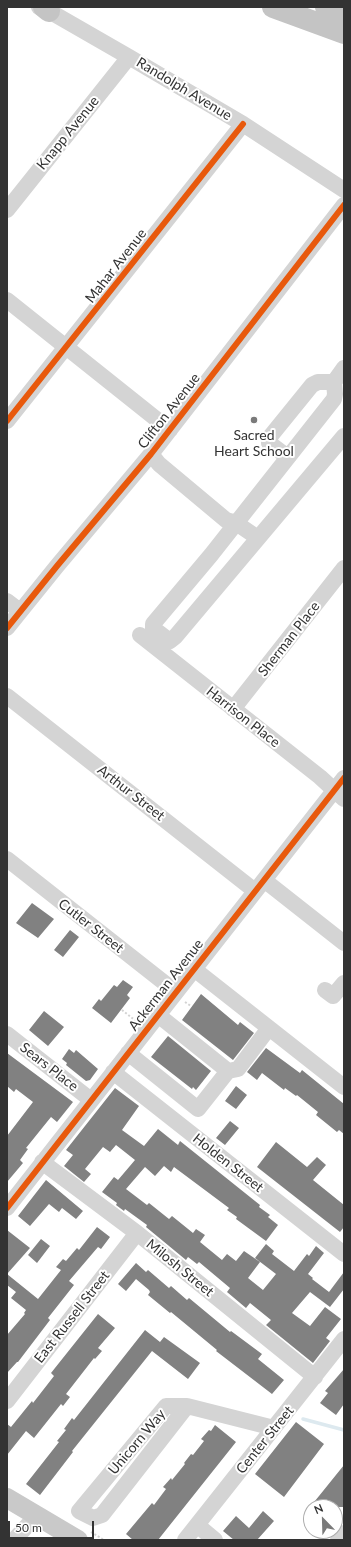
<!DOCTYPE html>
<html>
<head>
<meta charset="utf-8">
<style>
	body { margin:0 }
	#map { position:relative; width:351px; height:1547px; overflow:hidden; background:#fff; font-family:Lato,sans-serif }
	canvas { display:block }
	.frame { position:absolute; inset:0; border:8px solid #333; pointer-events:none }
	.north { position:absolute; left:303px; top:1499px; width:40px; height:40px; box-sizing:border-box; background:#fff; border:1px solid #adadad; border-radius:50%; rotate:337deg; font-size:11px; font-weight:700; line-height:16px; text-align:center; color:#333 }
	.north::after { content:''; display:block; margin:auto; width:14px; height:18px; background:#7a7a7a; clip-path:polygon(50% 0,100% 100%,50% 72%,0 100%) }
	.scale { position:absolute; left:8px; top:1521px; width:86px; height:18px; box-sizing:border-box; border:2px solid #333; border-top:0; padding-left:5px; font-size:12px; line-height:14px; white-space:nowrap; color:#333; -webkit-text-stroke:3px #fff; paint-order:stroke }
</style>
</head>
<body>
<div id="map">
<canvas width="351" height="1547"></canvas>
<div class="frame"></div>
<div class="north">N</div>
<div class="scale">50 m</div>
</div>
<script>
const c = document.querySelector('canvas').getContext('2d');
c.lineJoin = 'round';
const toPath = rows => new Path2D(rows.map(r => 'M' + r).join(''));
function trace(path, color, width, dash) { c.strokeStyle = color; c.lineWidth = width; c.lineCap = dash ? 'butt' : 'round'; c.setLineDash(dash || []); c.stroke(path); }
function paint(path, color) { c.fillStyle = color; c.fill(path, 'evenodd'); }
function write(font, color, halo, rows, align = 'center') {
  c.font = font + ' Lato,sans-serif'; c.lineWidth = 4; c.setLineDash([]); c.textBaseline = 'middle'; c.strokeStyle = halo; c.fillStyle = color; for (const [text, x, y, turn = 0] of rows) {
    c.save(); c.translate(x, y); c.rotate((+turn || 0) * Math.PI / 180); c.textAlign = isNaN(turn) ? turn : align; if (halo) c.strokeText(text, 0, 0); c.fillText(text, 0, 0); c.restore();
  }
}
trace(toPath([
	[303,1419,344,1430]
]), '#dde9ef', 3.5);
paint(toPath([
	[32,903,54,919,38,938,16,923],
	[70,930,79,937,63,957,54,950],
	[123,980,133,987,127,995,130,998,111,1023,92,1008,99,999,101,1001,114,985,117,987],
	[201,994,238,1025,240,1022,254,1033,233,1060,182,1020],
	[44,1011,64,1027,48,1046,29,1030],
	[168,1036,211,1071,196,1090,193,1087,192,1089,151,1057],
	[266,1048,300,1073,302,1070,344,1104,344,1134,339,1130,337,1132,316,1115,318,1112,297,1095,296,1096,285,1088,284,1090,262,1073,257,1080,247,1072],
	[69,1049,74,1053,76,1050,98,1069,90,1080,86,1081,66,1065,67,1063,62,1059],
	[7,1053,73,1102,57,1122,51,1117,26,1148,28,1149,20,1160,23,1163,7,1182,7,1136,33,1102,16,1089,14,1092,7,1086],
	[236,1086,247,1095,236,1109,225,1101],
	[115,1088,139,1106,122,1130,144,1146,158,1129,178,1145,180,1141,260,1205,259,1207,270,1215,268,1217,278,1225,266,1241,236,1219,237,1217,227,1210,229,1208,174,1167,171,1172,164,1166,155,1176,145,1167,126,1189,147,1205,149,1203,169,1219,172,1216,193,1233,196,1229,205,1235,200,1242,222,1260,227,1254,236,1261,244,1251,260,1262,248,1278,263,1290,276,1274,255,1258,266,1244,274,1251,272,1254,294,1271,307,1254,309,1256,316,1246,324,1253,308,1274,313,1278,312,1279,329,1292,344,1272,344,1289,330,1307,310,1292,292,1313,310,1326,325,1307,341,1319,326,1338,330,1341,313,1363,266,1325,271,1320,250,1303,246,1308,227,1292,230,1288,199,1262,197,1264,188,1257,186,1260,146,1227,147,1225,125,1209,124,1211,116,1205,117,1203,102,1192,114,1177,118,1180,135,1160,116,1145,110,1152,103,1147,85,1169,91,1174,84,1182,64,1166,73,1155,66,1150],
	[230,1121,239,1128,225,1145,216,1138],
	[276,1142,307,1167,317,1157,326,1165,313,1180,344,1205,344,1227,340,1232,257,1167],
	[46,1180,83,1211,76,1219,62,1208,59,1212,49,1204,30,1226,18,1216],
	[97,1227,110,1237,101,1249,98,1247,69,1281,74,1285,48,1318,50,1320,18,1362,17,1362,7,1373,7,1335,25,1314,24,1313,26,1310,11,1298,16,1292,7,1285,7,1230,30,1248,7,1274,38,1299,61,1270,56,1267,63,1259,66,1261,77,1248,79,1250],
	[41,1239,50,1246,37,1263,28,1255],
	[136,1263,146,1272,148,1270,169,1288,171,1286,187,1300,189,1298,230,1332,231,1331,262,1354,258,1359,284,1380,272,1394,216,1351,217,1350,171,1312,170,1313,148,1295,150,1292,149,1290,136,1279,126,1291,118,1284],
	[98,1314,115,1328,98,1348,102,1351,95,1359,94,1358,66,1394,70,1397,63,1406,61,1404,34,1438,26,1431,7,1455,7,1424,11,1427,32,1401,33,1403,54,1376,51,1373],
	[145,1330,160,1342,164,1337,200,1363,188,1379,152,1351,72,1451,73,1452,40,1495,26,1484,59,1442,57,1441,66,1430,64,1429,72,1418,74,1420],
	[344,1369,344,1404,336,1415,320,1403,328,1393,325,1391],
	[296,1422,324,1444,284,1497,255,1474],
	[215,1425,236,1442,158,1540,133,1540,126,1534,152,1503,154,1505,166,1489,163,1487,171,1478,172,1480,185,1464,184,1463,191,1454,193,1455,204,1441,201,1439,209,1430,211,1431],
	[344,1465,344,1507,310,1507,319,1496],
	[263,1511,274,1521,257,1540,234,1540,223,1531,236,1516,249,1528]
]), '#818181');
trace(toPath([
	[185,1002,191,1006],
	[122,1010,136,1021],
	[91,1532,104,1540]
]), '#d3d3d3', 2, [2, 2]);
trace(toPath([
	[39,7,49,11,129,57,243,124,344,190],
	[7,210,129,57],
	[7,300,170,430],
	[344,368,334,382,335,394,334,399,211,555,153,624,153,628,170,641,175,637,344,436],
	[7,421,243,124],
	[151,454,159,464,226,520,236,523,258,538],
	[290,455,285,455,269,443,269,438,312,385,318,382,334,382],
	[7,601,20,611],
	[7,628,57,566,151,454,344,205],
	[140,635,320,777,344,799],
	[7,696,255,891],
	[233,709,344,568],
	[7,859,176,992],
	[264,880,344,943],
	[194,969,344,1087],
	[325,990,333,996,344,983],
	[158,1015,228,1071,238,1069,269,1028],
	[7,1034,91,1100],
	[128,1053,198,1109,228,1071],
	[113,1072,344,1254],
	[42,1162,137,1233,315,1377],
	[7,1208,344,778],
	[7,1401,137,1233],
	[93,1518,79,1511,166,1406,187,1406,274,1428],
	[93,1518,102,1515,187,1406],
	[197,1525,215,1540],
	[14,1540,37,1515],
	[185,1540,344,1339],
	[338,1540,344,1533]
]), '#d4d4d4', 16);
trace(toPath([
	[7,1498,78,1540]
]), '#c9c9c9', 20);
trace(toPath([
	[44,7,49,11],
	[273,7,344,33],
	[326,7,344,14]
]), '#c4c4c4', 22);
trace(toPath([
	[7,421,243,124],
	[7,628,57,566,151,454,344,205],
	[7,1208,344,778]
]), '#e8590c', 6);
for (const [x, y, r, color] of [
	[254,420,4,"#7a7a7a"]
]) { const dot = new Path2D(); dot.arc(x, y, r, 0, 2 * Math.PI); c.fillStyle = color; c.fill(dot); trace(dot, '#fff', 1.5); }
write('14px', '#333', '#fff', [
	["Randolph Avenue",184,89,31],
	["Knapp Avenue",68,133,-51],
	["Mahar Avenue",116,266,-52],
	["Clifton Avenue",169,411,-52],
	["Sherman Place",289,639,-52],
	["Harrison Place",243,717,38],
	["Arthur Street",131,793,38],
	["Cutler Street",91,926,38],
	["Ackerman Avenue",166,985,-52],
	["Sears Place",49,1067,38],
	["Holden Street",228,1163,38],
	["Milosh Street",180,1268,39],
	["East Russell Street",72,1317,-52],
	["Center Street",265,1440,-51],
	["Unicorn Way",137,1442,-50]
]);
write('14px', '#333', '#fff', [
	["Sacred",254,435],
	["Heart School",254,451]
]);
</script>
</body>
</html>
